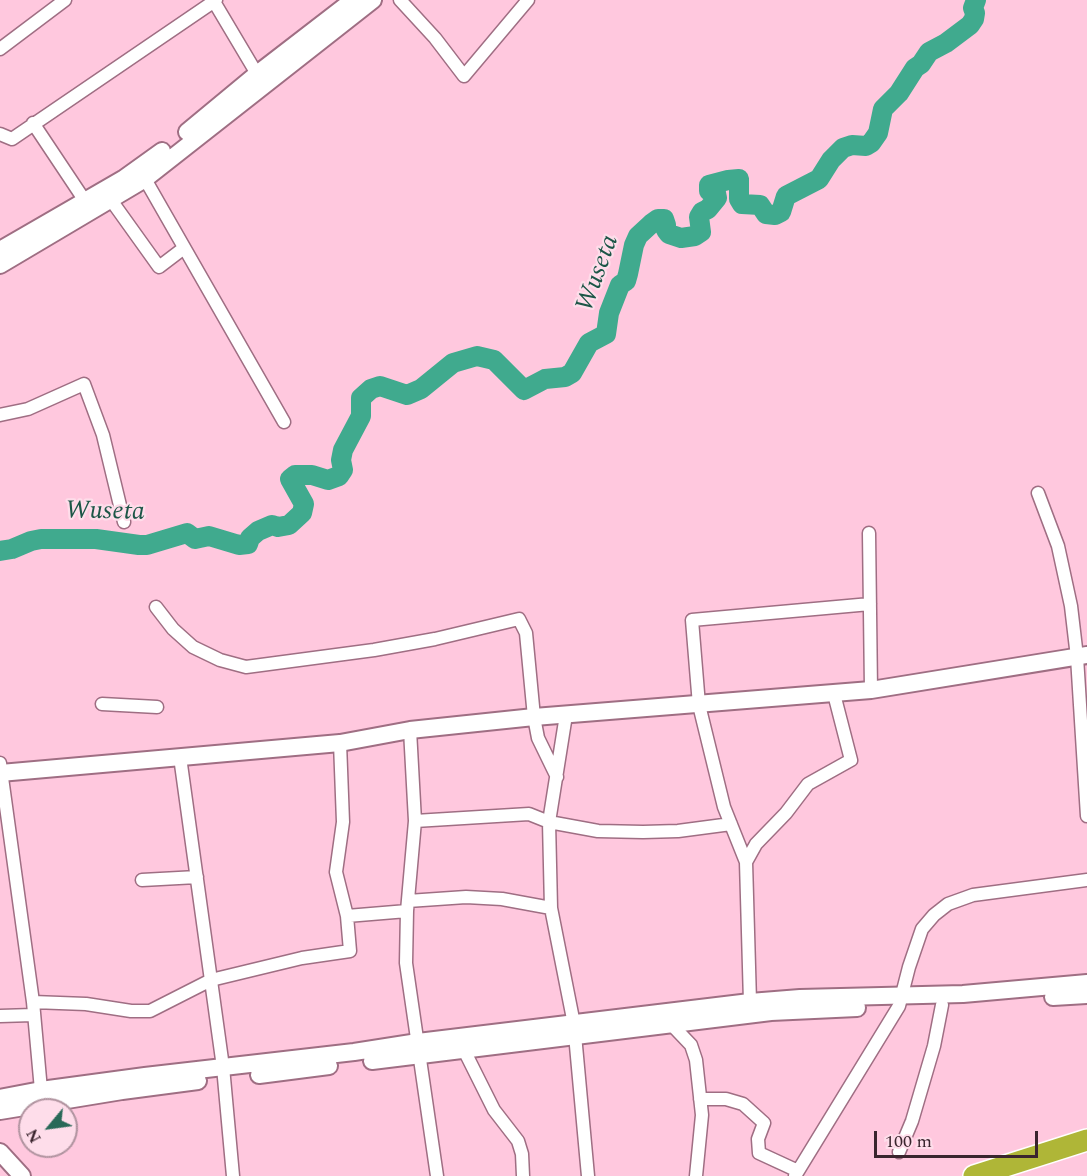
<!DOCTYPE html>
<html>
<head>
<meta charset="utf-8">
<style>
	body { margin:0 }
	#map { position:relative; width:1087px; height:1176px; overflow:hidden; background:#ffc8de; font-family:Spectral,serif }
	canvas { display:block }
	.north { position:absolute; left:18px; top:1098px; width:60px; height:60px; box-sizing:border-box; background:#feddea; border:2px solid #b0939f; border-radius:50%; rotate:241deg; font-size:16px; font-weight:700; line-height:24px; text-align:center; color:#3a252e }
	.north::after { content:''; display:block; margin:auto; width:21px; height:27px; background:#296958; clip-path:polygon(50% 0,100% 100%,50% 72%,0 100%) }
	.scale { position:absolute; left:874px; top:1131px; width:164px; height:27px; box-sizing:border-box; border:3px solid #3a252e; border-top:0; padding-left:8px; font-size:18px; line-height:21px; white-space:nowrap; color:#3a252e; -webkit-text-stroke:4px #feddea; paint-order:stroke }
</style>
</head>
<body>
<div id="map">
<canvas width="1087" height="1176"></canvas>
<div class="north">N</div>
<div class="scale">100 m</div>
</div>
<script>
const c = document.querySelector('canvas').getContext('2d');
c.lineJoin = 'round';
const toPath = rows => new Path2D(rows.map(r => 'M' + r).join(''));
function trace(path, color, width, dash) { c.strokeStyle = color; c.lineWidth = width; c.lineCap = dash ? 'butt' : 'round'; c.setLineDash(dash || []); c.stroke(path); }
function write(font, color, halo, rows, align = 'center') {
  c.font = font + ' Spectral,serif'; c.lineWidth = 4.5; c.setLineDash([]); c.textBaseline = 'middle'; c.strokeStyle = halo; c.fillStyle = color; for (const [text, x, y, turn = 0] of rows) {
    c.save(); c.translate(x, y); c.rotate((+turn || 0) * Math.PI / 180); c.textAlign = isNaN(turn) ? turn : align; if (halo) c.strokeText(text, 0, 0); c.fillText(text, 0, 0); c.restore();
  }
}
trace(toPath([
	[0,551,12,549,31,541,41,539,96,539,139,545,147,545,187,533,195,539,209,536,239,545,248,544,250,538,258,531,272,525,278,527,289,525,302,513,304,504,290,479,295,475,312,475,328,480,339,476,343,470,341,460,343,450,361,416,361,398,371,389,380,386,407,395,421,389,453,363,477,356,494,360,524,390,545,379,565,377,572,373,589,343,606,334,609,313,620,285,626,281,628,274,634,245,638,236,651,224,658,219,664,219,666,225,666,230,669,234,681,238,695,236,701,232,699,217,702,212,708,209,717,198,716,193,709,191,709,185,728,180,739,179,739,199,742,204,760,205,766,214,775,215,781,212,786,196,819,179,831,160,843,148,852,145,866,146,871,143,878,133,883,109,899,93,915,68,921,64,929,52,946,43,970,25,974,19,975,13,973,8,976,0]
]), '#40aa8e', 20);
const street = toPath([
	[213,0,257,74],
	[400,0,435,38,464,76,528,0],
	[0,49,65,0],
	[33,123,85,201],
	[0,134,12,139,216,0],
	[145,179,284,422],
	[111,200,159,267,184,248],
	[0,415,28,409,84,384,103,435,124,522],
	[1038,493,1058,546,1071,606,1077,657,1087,816],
	[869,533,871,690],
	[156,607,173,629,193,647,220,660,246,667,374,650,435,639,519,619,526,633,534,717,538,738,557,777],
	[102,704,157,707],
	[566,715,549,822,551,908,574,1024,588,1176],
	[410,730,415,821,407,911,406,963,437,1176],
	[180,757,223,1067,233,1176],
	[0,763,33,1002,41,1090],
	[415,821,529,814,549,822,598,831,643,832,678,831,731,824],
	[746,862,724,807,699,705,692,620,870,604],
	[142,880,197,877],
	[408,901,466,897,502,899,551,908],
	[347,916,407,911],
	[33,1002,86,1004,131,1011,150,1011,211,980,302,958,350,951,347,916,336,872,343,822,340,743],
	[750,1002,746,862,756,844,786,813,808,784,851,760,834,694],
	[0,1016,33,1015],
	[671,1024,691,1045,696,1060,702,1115,696,1176],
	[464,1050,494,1110,518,1141,522,1154,523,1176],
	[700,1099,726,1099,743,1104,764,1123,758,1139,759,1153,798,1171],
	[899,1152,912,1121,934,1046,942,1005],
	[795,1176,899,1006,909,967,922,929,934,915,948,904,973,895,1087,880]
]);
const secondary = toPath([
	[187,132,257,74,353,0],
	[0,250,123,179,162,151],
	[0,265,145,179,373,0],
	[0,773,340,743,410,730,534,717,871,690,1087,655],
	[1053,997,1087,995],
	[372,1061,771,1012,857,1008],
	[259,1075,329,1066],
	[0,1098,41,1090,145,1076,354,1052,418,1042,750,1002,800,998,963,994,1087,983],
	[0,1111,122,1091,198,1081],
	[0,1152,22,1176]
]);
const highway = toPath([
	[974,1176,1087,1140]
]);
trace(street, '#9f6e83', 15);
trace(secondary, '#9f6e83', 20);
trace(highway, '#fff', 24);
trace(street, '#fff', 12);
trace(secondary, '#fff', 16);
trace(highway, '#afb637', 21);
write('italic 26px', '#1c5647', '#feddea', [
	["Wuseta",599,274,-70],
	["Wuseta",105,513,1]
]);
</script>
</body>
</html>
